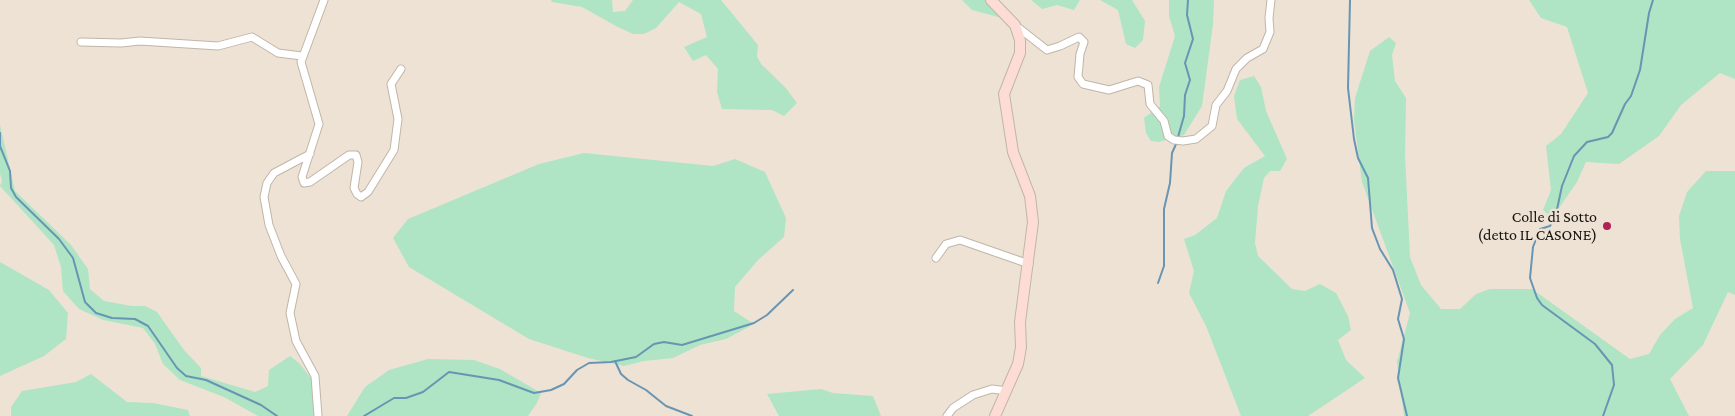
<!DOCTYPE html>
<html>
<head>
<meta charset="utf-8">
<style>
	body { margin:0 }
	canvas { display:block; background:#ede2d4 }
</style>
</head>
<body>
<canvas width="1735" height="416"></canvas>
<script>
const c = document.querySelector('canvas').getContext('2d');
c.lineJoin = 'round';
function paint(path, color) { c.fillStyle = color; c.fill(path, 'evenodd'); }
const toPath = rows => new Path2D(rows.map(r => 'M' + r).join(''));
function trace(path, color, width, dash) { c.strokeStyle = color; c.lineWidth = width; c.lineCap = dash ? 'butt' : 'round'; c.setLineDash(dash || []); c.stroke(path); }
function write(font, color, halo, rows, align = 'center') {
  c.font = font + ' "Crimson Pro",serif'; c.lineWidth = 5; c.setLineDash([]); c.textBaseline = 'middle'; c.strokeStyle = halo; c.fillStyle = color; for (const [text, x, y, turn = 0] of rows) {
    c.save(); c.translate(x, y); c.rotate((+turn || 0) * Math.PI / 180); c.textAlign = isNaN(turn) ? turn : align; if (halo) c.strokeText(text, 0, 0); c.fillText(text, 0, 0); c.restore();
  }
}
paint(toPath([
	[551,0,612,0,613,12,625,11,633,0,721,0,758,45,757,56,761,64,785,87,797,103,784,116,772,110,722,109,717,92,718,69,706,55,693,61,684,47,707,37,701,14,679,2,656,28,644,34,633,34,616,26,582,7,552,2],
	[962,0,991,0,1002,18,972,10],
	[1031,0,1080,0,1074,10,1057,5,1042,9],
	[1100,0,1132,0,1145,21,1143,40,1135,48,1126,44,1118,10],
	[1169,0,1214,0,1213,24,1202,106,1184,135,1159,142,1151,141,1146,133,1144,118,1160,106,1159,87,1175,36,1169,16],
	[1529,0,1735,0,1735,79,1720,73,1681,105,1659,136,1619,164,1586,162,1577,182,1552,218,1543,210,1551,190,1546,146,1561,134,1588,93,1567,27,1541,18],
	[1389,37,1396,43,1392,55,1395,81,1406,98,1405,155,1410,257,1421,285,1441,309,1460,309,1476,294,1490,289,1532,289,1630,359,1649,354,1660,335,1675,319,1693,308,1680,239,1679,216,1687,192,1706,171,1735,171,1735,295,1728,292,1703,345,1670,379,1689,416,1404,416,1397,362,1410,313,1362,182,1354,120,1355,98,1370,51],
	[1254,76,1261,87,1266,111,1287,159,1280,171,1270,171,1264,178,1258,206,1255,243,1258,256,1292,289,1305,291,1320,284,1336,293,1348,316,1351,330,1338,340,1346,360,1365,378,1308,416,1241,416,1206,326,1189,293,1194,271,1184,239,1195,235,1217,218,1226,191,1244,168,1265,156,1237,119,1234,96,1240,80],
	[0,125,15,191,71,245,88,269,90,289,104,301,132,306,145,306,157,312,184,350,201,368,201,376,255,392,268,386,269,370,290,356,299,363,314,382,316,416,258,416,224,397,180,380,163,364,155,344,143,328,103,320,79,309,63,291,61,267,54,245,0,186,2,181,0,173],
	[584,153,713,166,735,159,765,172,786,218,784,237,758,260,735,287,734,311,754,324,726,339,700,345,673,358,644,361,624,366,588,358,529,339,409,267,393,238,408,219,539,164],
	[0,262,49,290,68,313,66,339,44,356,0,376],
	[428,359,474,360,500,369,541,393,537,403,528,416,347,416,365,387,389,370],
	[91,374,127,402,153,403,188,410,190,416,11,416,11,407,22,391,76,382],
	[821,389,833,393,873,396,881,416,779,416,767,394]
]), '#afe5c4');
trace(toPath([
	[1350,0,1348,88,1354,139,1358,158,1368,178,1372,228,1380,249,1393,270,1402,299,1398,319,1404,339,1398,378,1407,416],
	[0,133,0,146],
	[1178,137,1184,116,1185,95,1190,80,1185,63,1193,39,1187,15,1188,0],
	[0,146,10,171,11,188,16,197,59,239,73,258,85,302,96,313,112,318,135,319,148,326,177,368,186,376,206,380,261,405,277,416],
	[1158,283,1164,266,1164,209,1170,183,1172,153,1177,142],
	[615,361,621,374,628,380,646,390,666,406,692,416],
	[364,416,394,398,406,398,423,392,449,372,499,380,534,393,551,390,564,384,577,370,589,363,611,362,636,357,654,344,664,342,682,345,754,323,767,315,793,290],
	[1603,416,1614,385,1612,365,1595,344,1542,305,1537,298,1530,278,1533,247,1540,229,1550,226,1556,214,1562,186,1574,156,1587,142,1608,137,1612,133,1625,104,1631,96,1640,70,1649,13,1653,0]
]), '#6895b3', 2);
const street = toPath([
	[324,0,301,62,319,124,302,177,304,183,310,182,349,155,356,155,358,162,354,188,357,194,361,197,368,192,394,150,398,119,391,84,401,69],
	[1015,25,1047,50,1060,46,1079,37,1084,42,1080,54,1078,77,1083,84,1109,90,1138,81,1148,85,1150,104,1164,121,1168,136,1174,140,1183,141,1196,139,1212,126,1216,105,1227,91,1236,69,1247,58,1263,49,1270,32,1269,18,1271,0],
	[81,42,121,43,140,41,218,46,252,37,278,53,302,56],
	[310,154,274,173,267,183,264,197,269,225,281,256,296,284,290,313,296,341,315,376,318,416],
	[936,258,946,244,960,240,1029,264],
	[947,416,953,408,973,395,992,389,1007,391]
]);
const secondary = toPath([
	[991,0,1015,25,1020,40,1020,53,1004,94,1013,152,1030,196,1033,222,1020,322,1021,347,1018,364,995,416]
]);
trace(street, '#c0b6a8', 9);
trace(secondary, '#c0b6a8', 12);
trace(street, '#fff', 7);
trace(secondary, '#fcdcd4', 10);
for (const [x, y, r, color] of [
	[1607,226,5,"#b12153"]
]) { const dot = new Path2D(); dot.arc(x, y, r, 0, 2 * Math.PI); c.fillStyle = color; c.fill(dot); trace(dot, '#ede2d4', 2); }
write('16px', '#17140f', '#ede2d4', [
	["Colle di Sotto",1597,217],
	["(detto IL CASONE)",1597,235]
], 'right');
</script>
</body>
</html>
